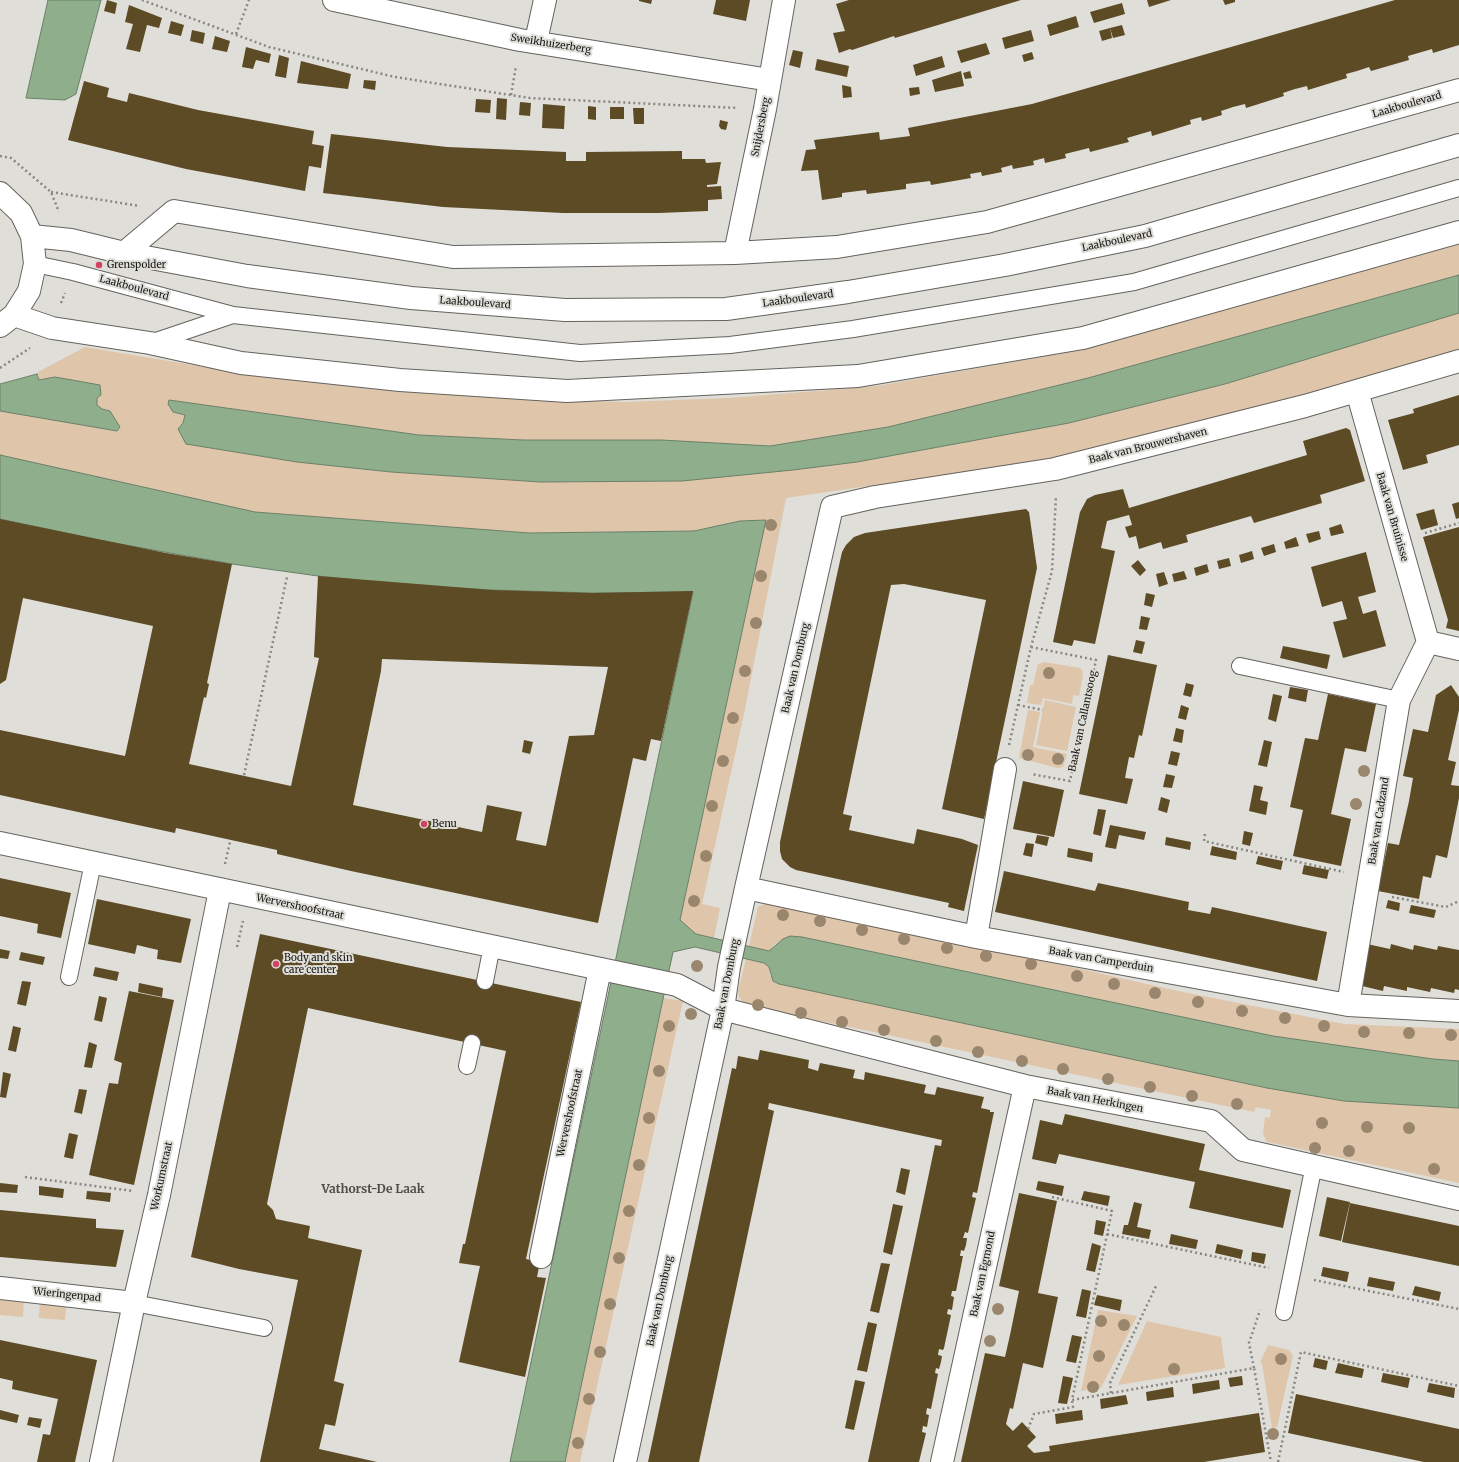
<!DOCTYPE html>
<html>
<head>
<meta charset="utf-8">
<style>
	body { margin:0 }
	canvas { display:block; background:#dfded8 }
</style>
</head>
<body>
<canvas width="1459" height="1462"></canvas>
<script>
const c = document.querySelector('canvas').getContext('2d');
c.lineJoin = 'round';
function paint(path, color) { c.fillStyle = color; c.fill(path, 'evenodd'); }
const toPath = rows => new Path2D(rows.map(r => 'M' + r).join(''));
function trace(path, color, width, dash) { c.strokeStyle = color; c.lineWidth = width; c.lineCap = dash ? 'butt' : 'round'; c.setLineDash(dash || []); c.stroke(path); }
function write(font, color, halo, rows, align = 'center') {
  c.font = font + ' Merriweather,serif'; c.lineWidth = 4; c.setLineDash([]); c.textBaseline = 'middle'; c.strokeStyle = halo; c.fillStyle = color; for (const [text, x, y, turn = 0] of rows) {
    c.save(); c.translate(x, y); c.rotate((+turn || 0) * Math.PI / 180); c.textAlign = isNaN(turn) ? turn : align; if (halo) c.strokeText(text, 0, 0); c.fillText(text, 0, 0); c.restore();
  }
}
paint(toPath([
	[1459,241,1459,275,1088,378,888,427,770,446,661,440,523,440,419,435,169,400,185,415,183,423,187,444,297,462,391,472,540,482,682,481,857,462,1069,423,1225,384,1459,313,1459,349,1294,398,1054,459,786,498,744,714,702,904,720,908,714,938,696,934,680,920,765,520,740,521,694,531,529,533,255,512,0,455,0,411,117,431,120,428,110,411,102,409,97,405,96,398,56,377,39,380,38,372,85,347,240,373,373,389,518,399,625,402,728,398,816,391,877,386,1082,350],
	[1044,662,1080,668,1082,670,1083,675,1079,696,1073,695,1072,704,1043,698,1041,705,1027,703,1030,685,1033,685,1038,664],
	[1045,700,1076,707,1067,751,1036,745],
	[1028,710,1040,712,1033,747,1067,754,1063,767,1058,768,1019,758],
	[765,904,770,904,1058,964,1178,991,1344,1024,1459,1029,1459,1061,1433,1059,1316,1045,802,937,790,936,775,944,769,951,749,946,758,907],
	[746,959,764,963,769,967,770,976,1033,1037,1267,1088,1423,1106,1459,1108,1459,1183,1267,1142,1263,1134,1265,1117,1270,1118,1271,1110,1256,1107,1254,1112,745,1005,739,997,738,991],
	[663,998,683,1001,580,1462,565,1462],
	[0,1288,24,1296,23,1317,0,1315],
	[40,1297,67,1299,65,1320,39,1318],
	[1098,1310,1137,1316,1101,1388,1081,1391],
	[1147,1321,1221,1337,1225,1368,1118,1385],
	[1268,1345,1289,1350,1293,1356,1277,1427,1272,1428,1262,1363,1260,1363]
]), '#dfc5aa');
const water = toPath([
	[48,0,101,0,76,94,65,100,26,98,48,0],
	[1459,275,1459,313,1225,384,1069,423,857,462,793,470,682,481,540,482,391,472,297,462,186,444,178,429,183,423,185,415,173,412,168,404,169,400,419,435,523,440,661,440,770,446,888,427,1088,378,1459,275],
	[37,374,39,380,55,377,100,385,101,395,97,398,97,405,102,409,110,411,120,427,117,431,0,411,0,384,37,374],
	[0,455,255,512,529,533,694,531,740,521,766,520,680,920,696,934,769,951,783,939,790,936,802,937,1273,1036,1433,1059,1459,1061,1459,1108,1344,1101,1267,1088,779,984,773,981,769,967,764,963,695,947,673,952,565,1462,510,1462,693,592,592,593,492,590,406,585,318,576,232,564,103,541,0,519,0,455]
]);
paint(water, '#8fae8c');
trace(water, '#6b8068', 1);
paint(toPath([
	[107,0,117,3,115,14,104,11],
	[639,0,652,0,651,4,639,1],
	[716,0,750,0,746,21,713,14],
	[849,0,1021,0,895,38,894,36,852,50,850,49,839,53,833,33,845,31,836,4],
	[1147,0,1171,0,1149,7],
	[1223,0,1235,0,1235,2,1225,5],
	[1395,0,1459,0,1459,45,1433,53,1432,49,1408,56,1409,60,1371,71,1369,67,1357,71,1346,74,1347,78,1308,90,1307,86,1295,89,1283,93,1284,96,1246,108,1245,104,1233,107,1221,111,1222,115,1202,121,1201,117,1190,120,1191,124,1152,136,1151,131,1127,138,1129,142,1109,147,1090,152,1089,148,1065,154,1066,158,1045,163,1044,158,1033,161,1034,165,1013,169,1012,165,1001,168,1002,172,982,176,981,172,970,174,971,178,931,185,930,181,906,184,906,189,867,194,866,190,842,193,842,197,822,200,818,170,801,171,806,150,816,149,814,140,879,132,880,140,910,136,908,128,1032,104],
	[1122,3,1125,14,1094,23,1090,12],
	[129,5,162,18,159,28,147,25,140,52,126,49,133,24,125,22],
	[1076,16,1079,27,1050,36,1047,25],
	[171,21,184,25,181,36,168,33],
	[1122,25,1125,35,1113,38,1110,28],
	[1110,28,1112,38,1102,41,1099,31],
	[192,30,205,33,203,44,190,41],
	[1031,30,1034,41,1005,49,1002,38],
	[215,36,230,41,227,52,212,49],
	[986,43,990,54,961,63,957,51],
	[246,47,271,54,269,63,256,60,253,69,242,67],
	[793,50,803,52,800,68,789,65],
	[1032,52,1034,59,1024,62,1022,55],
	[279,55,289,58,286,78,275,76],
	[942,56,945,67,916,76,913,65],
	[817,59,849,66,847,77,815,70],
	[301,61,351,74,348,89,297,83],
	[961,71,964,86,935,92,932,80],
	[970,71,972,78,965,79,963,73],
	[364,80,376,81,375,90,363,88],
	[84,81,109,88,107,97,127,102,129,93,198,110,314,131,312,144,324,146,321,168,309,166,305,191,186,169,68,140],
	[842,85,851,87,852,97,843,98],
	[919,87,920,94,910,96,909,88],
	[497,98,507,99,506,120,496,119],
	[476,99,491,100,490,113,475,112],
	[520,102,531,103,530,116,519,115],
	[543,104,565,106,564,129,542,128],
	[588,106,596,107,596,120,588,119],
	[610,107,624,107,624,119,610,119],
	[633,108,644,108,644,124,634,124],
	[720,120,728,122,726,130,721,129,719,126],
	[331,134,447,147,566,152,566,161,586,161,586,152,682,151,682,159,705,159,706,163,721,162,717,184,707,185,707,187,721,186,722,199,708,200,708,211,659,213,563,213,443,207,323,193],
	[1459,395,1459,445,1426,455,1428,463,1403,470,1388,420,1414,413,1413,409],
	[1346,428,1350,430,1365,481,1320,495,1322,503,1254,523,1251,516,1186,535,1188,542,1163,549,1161,542,1139,549,1136,536,1129,538,1125,527,1132,525,1129,515,1107,521,1101,548,1115,551,1095,644,1074,640,1072,646,1053,642,1080,512,1087,499,1095,495,1123,489,1129,508,1307,455,1303,441],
	[1459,502,1459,518,1456,519,1452,504],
	[1026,509,1029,512,1037,568,984,819,942,809,986,600,904,584,891,585,843,814,852,816,849,830,914,844,917,829,962,839,978,845,964,911,948,907,949,903,796,870,790,867,782,859,780,851,780,842,836,579,842,552,846,545,854,537,865,533],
	[1434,509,1438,525,1421,530,1416,514],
	[0,519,166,553,232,564,207,683,209,684,206,698,204,697,189,764,291,786,319,658,314,657,318,576,492,590,592,593,693,591,661,741,651,739,646,761,633,758,598,923,351,871,277,854,277,850,176,828,175,833,133,824,0,795,0,730,125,756,153,626,23,598,6,680,0,684],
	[382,659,608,667,594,735,569,736,546,846,516,840,522,812,487,805,482,832,353,805,381,671],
	[1341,524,1344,533,1331,536,1329,528],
	[1459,527,1459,631,1446,628,1448,620,1423,537],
	[1319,531,1321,539,1309,543,1306,534],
	[1296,537,1299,546,1286,549,1284,542],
	[1274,544,1276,552,1264,556,1261,548],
	[1252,551,1254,559,1241,563,1239,555],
	[1366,552,1376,592,1358,597,1363,614,1376,610,1386,646,1343,658,1333,622,1347,619,1342,601,1322,607,1311,567],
	[1229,558,1231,566,1219,569,1217,561],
	[1138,560,1146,570,1140,576,1131,566],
	[1207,564,1209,572,1196,576,1194,568],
	[1184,571,1187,579,1174,582,1172,574],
	[1164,572,1168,584,1159,587,1156,574],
	[1146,593,1155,595,1152,607,1144,605],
	[1141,616,1150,618,1147,630,1139,629],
	[1136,640,1145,642,1142,654,1133,652],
	[1283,646,1330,655,1327,669,1280,658],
	[1108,655,1157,665,1142,736,1139,735,1134,758,1129,757,1125,778,1133,779,1127,804,1079,794],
	[1186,683,1194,685,1191,697,1183,695],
	[1451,685,1459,697,1459,710,1448,760,1456,762,1451,785,1459,786,1459,798,1447,858,1436,855,1431,878,1423,876,1419,899,1378,891,1388,843,1399,845,1409,801,1413,778,1403,776,1413,729,1428,732,1436,695],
	[1290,687,1308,690,1306,702,1288,698],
	[1273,694,1282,696,1276,722,1268,719],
	[1328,694,1376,704,1366,752,1345,748,1331,814,1351,819,1341,866,1293,856,1303,810,1290,807,1305,738,1318,740],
	[1181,705,1189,708,1186,720,1178,718],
	[1176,728,1184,730,1182,743,1173,741],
	[524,740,533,742,530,754,522,752],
	[1264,740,1272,742,1267,767,1258,765],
	[1171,751,1180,753,1177,766,1168,764],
	[1166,774,1175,776,1172,788,1163,787],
	[1023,781,1064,790,1054,837,1013,829],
	[1254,785,1263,787,1260,800,1268,802,1266,815,1249,811],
	[1161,797,1170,800,1167,813,1158,810],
	[1098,809,1106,810,1101,836,1093,834],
	[1110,825,1146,832,1144,840,1119,835,1116,849,1105,847],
	[1244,831,1253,833,1250,846,1242,844],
	[1037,835,1049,837,1047,846,1035,843],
	[1166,837,1191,842,1190,850,1165,845],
	[1026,843,1034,844,1032,857,1023,855],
	[1212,846,1237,852,1236,860,1210,855],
	[1068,848,1093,853,1092,862,1067,857],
	[1258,856,1283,861,1281,870,1256,864],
	[1304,865,1329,870,1327,879,1302,874],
	[1004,871,1095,891,1098,883,1189,902,1188,910,1210,914,1212,907,1327,932,1317,981,995,912],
	[0,878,71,893,61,938,37,933,38,924,0,916],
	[97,899,191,919,181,963,157,959,158,950,137,945,135,954,88,944],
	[1388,900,1400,903,1399,911,1386,908],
	[1411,905,1436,910,1434,918,1409,913],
	[260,934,581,1002,526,1259,540,1262,537,1277,546,1278,525,1377,459,1362,480,1266,459,1263,463,1244,465,1244,506,1051,308,1008,267,1204,273,1210,276,1219,310,1226,308,1238,362,1250,334,1381,344,1384,335,1426,325,1424,319,1449,377,1462,260,1462,298,1280,239,1269,191,1257],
	[1367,944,1390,949,1391,944,1413,950,1414,945,1437,950,1438,946,1459,950,1459,990,1455,989,1454,993,1431,988,1430,992,1407,987,1407,991,1384,986,1383,991,1358,985],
	[0,949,10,951,8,959,0,958],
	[21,952,45,957,43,965,19,960],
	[95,967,119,972,117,981,93,976],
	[22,981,31,982,26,1006,17,1004],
	[139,983,163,988,162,997,138,992],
	[129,991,174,1000,134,1185,89,1175,109,1083,118,1084,122,1063,114,1060],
	[99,996,107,998,102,1022,94,1020],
	[13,1026,21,1028,16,1052,8,1050],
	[89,1042,97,1045,92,1068,84,1067],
	[760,1050,809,1060,808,1068,818,1071,820,1063,855,1070,853,1078,864,1080,865,1072,926,1085,924,1093,935,1095,937,1087,984,1097,981,1108,990,1110,990,1112,994,1112,977,1193,973,1192,972,1197,976,1198,968,1233,965,1232,963,1238,967,1238,966,1245,964,1251,961,1250,960,1256,963,1256,956,1291,952,1291,951,1296,954,1297,952,1310,948,1309,947,1314,951,1315,944,1348,943,1350,939,1349,938,1355,942,1356,941,1362,939,1369,936,1368,935,1373,938,1374,931,1409,927,1408,926,1414,929,1415,927,1427,923,1426,922,1432,926,1433,919,1462,868,1462,935,1145,941,1146,942,1140,769,1103,768,1109,774,1111,699,1462,648,1462,732,1068,736,1069,738,1056,758,1060],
	[3,1072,11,1074,6,1098,0,1097],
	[79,1089,87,1090,82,1114,74,1112],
	[1065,1114,1205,1144,1199,1170,1291,1190,1283,1228,1189,1208,1195,1182,1059,1154,1056,1164,1032,1159,1040,1120,1062,1125],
	[69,1133,78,1135,73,1159,64,1157],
	[901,1168,910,1170,905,1195,896,1192],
	[1038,1181,1064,1186,1062,1196,1036,1190],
	[0,1183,18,1185,17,1193,0,1192],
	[39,1186,64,1189,63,1198,39,1195],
	[87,1191,111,1193,110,1202,86,1199],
	[1084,1191,1110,1196,1108,1206,1081,1200],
	[1019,1193,1057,1201,1038,1293,1058,1297,1043,1368,1023,1363,1013,1409,1010,1408,1006,1424,1013,1431,1022,1422,1036,1437,1027,1446,1034,1453,1050,1451,1049,1446,1259,1413,1265,1452,1204,1462,961,1462,985,1353,1005,1357,1010,1335,1019,1291,999,1286],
	[1327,1197,1350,1202,1341,1241,1319,1236],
	[1134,1202,1142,1204,1137,1227,1151,1230,1149,1239,1122,1234,1124,1225,1128,1225],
	[1350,1203,1459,1226,1459,1266,1342,1242],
	[893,1204,903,1206,892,1255,883,1252],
	[0,1210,96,1219,96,1228,124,1230,116,1267,0,1257],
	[1096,1220,1106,1222,1103,1236,1094,1234],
	[1171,1234,1198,1240,1196,1249,1169,1244],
	[1092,1243,1101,1246,1095,1272,1086,1270],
	[1217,1244,1243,1250,1241,1259,1215,1253],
	[1252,1252,1266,1254,1264,1264,1251,1261],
	[881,1263,890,1264,879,1313,870,1311],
	[1323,1267,1349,1272,1347,1282,1321,1276],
	[1369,1277,1395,1282,1393,1291,1367,1286],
	[1415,1286,1441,1292,1439,1301,1412,1295],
	[1082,1289,1091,1291,1086,1318,1076,1316],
	[1097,1295,1122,1300,1120,1311,1094,1305],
	[868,1322,877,1324,867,1372,857,1370],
	[1072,1335,1082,1337,1076,1363,1066,1361],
	[0,1340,97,1360,75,1462,37,1462,43,1434,50,1435,58,1399,12,1389,13,1381,0,1378],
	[1315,1358,1328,1361,1326,1370,1313,1367],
	[1338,1363,1364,1369,1362,1378,1335,1373],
	[1383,1373,1410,1378,1408,1388,1381,1382],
	[1063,1376,1073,1378,1067,1404,1058,1403],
	[1242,1376,1243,1385,1230,1387,1228,1378],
	[855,1380,865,1382,854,1430,845,1428],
	[1219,1380,1220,1389,1193,1394,1192,1384],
	[1429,1383,1455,1388,1454,1398,1427,1392],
	[1173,1387,1174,1397,1147,1401,1146,1392],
	[1296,1394,1459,1429,1459,1462,1424,1462,1288,1433],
	[1126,1395,1128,1404,1101,1409,1100,1399],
	[0,1410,19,1415,17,1423,0,1419],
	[1082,1410,1083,1420,1056,1424,1055,1414],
	[29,1417,42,1419,40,1428,27,1425]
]), '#5c4b25');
const service = toPath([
	[35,264,73,272,233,315,580,353,730,345,853,329,1134,282,1459,188],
	[150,343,233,315],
	[1240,666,1399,700],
	[69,977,93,863],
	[485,981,492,946],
	[467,1066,472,1043],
	[134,1303,264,1328],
	[1284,1312,1314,1165]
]);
const pedestrian = toPath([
	[541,1257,600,969],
	[0,1288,134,1303]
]);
const minor = toPath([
	[334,0,520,40,770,80],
	[536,41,545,0],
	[124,253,174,211,453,257,735,253,837,247,987,222,1459,90],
	[735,253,765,109,784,0],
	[1357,391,1428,642],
	[1428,642,1459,649],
	[0,843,677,985,723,1009,1025,1086,1211,1121,1243,1150,1459,1199],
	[746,888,976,937,1348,1005,1459,1011],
	[976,937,1005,769],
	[1348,1005,1399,700,1428,642],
	[101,1462,134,1303,159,1195,220,890],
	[625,1462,723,1009,729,967,746,888,832,507,875,497,1055,469,1305,406,1459,361],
	[942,1462,1025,1086]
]);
const secondary = toPath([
	[0,193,21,213,32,236,35,264,29,291,14,315,0,326],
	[32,236,71,240,124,253,247,276,411,298,565,310,726,309,848,292,1005,265,1145,236,1459,145],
	[14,315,52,328,150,343,241,363,400,380,567,391,858,376,1083,338,1459,232]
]);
trace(service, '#64635e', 18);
trace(pedestrian, '#64635e', 24);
trace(minor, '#64635e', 24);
trace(secondary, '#64635e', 24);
trace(toPath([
	[142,0,269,47,395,77,530,98,738,108],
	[236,34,249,0],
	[511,95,516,66],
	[0,156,11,158,51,192,59,212],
	[51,192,140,206],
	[61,303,65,293],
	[0,368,30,348],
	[1425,533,1459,523],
	[1031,647,1096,660,1070,781,1031,774],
	[1018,705,1043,710],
	[1009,745,1031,647,1052,571,1056,496],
	[244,775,287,577],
	[1205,834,1204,841,1344,872],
	[225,864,230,842],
	[1392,897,1446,907,1459,901],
	[237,947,243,921],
	[25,1177,133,1191],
	[1052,1197,1112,1211,1072,1400,1254,1368,1271,1462],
	[1107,1234,1269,1268],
	[1314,1280,1459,1309],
	[1254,1368,1249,1343,1260,1310],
	[1111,1393,1110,1383,1157,1284],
	[1028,1429,1034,1414,1073,1407,1072,1400],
	[1278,1462,1301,1352,1459,1386]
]), '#878682', 2.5, [2, 3]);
trace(service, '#fff', 16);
trace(pedestrian, '#fff', 22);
trace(minor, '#fff', 22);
trace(secondary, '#fff', 22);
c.fillStyle = '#99866d';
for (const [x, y] of [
	[771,525],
	[761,576],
	[756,623],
	[745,671],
	[1049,673],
	[733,718],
	[1028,755],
	[1058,759],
	[723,761],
	[1364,771],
	[1356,804],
	[712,806],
	[706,856],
	[694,901],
	[783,915],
	[820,921],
	[862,930],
	[904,939],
	[947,948],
	[986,956],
	[1031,964],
	[697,966],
	[1077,976],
	[1114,984],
	[1155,993],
	[1198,1002],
	[758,1005],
	[1242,1011],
	[801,1013],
	[691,1014],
	[1285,1018],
	[842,1022],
	[669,1026],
	[1324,1026],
	[884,1030],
	[1364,1032],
	[1409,1033],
	[1451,1035],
	[936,1041],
	[978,1052],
	[1022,1061],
	[1063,1069],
	[659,1071],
	[1108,1079],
	[1150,1087],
	[1192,1096],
	[1237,1104],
	[649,1118],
	[1322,1123],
	[1367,1127],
	[1409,1128],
	[1315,1148],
	[1349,1151],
	[639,1165],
	[1434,1169],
	[629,1211],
	[619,1258],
	[610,1304],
	[998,1309],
	[1101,1321],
	[1124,1325],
	[990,1341],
	[600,1352],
	[1099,1356],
	[1281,1359],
	[1174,1369],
	[1093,1387],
	[589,1399],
	[1273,1434],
	[578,1443]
]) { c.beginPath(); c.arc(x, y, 6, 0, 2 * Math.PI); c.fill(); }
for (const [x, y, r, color] of [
	[99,265,4,"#d14263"],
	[424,824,4,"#d14263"],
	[276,964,4,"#d14263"]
]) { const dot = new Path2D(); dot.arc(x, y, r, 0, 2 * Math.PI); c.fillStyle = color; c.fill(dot); trace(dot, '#dfded8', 1.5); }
write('10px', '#161614', '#dfded8', [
	["Sweikhuizerberg",551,44,9],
	["Laakboulevard",1407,105,-16],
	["Snijdersberg",761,127,-79],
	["Laakboulevard",1117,241,-12],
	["Laakboulevard",134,288,15],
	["Laakboulevard",798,299,-8],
	["Laakboulevard",475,303,4],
	["Baak van Brouwershaven",1148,446,-14],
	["Baak van Bruinisse",1392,517,74],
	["Baak van Domburg",796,668,-77],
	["Baak van Callantsoog",1083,721,-78],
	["Baak van Cadzand",1379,821,-81],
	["Wervershoofstraat",300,907,12],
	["Baak van Camperduin",1101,960,10],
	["Baak van Domburg",727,984,-79],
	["Baak van Herkingen",1095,1100,11],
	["Wervershoofstraat",570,1113,-78],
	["Workumstraat",162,1176,-78],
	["Baak van Egmond",983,1274,-78],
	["Wieringenpad",67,1295,6],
	["Baak van Domburg",660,1301,-78]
]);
write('10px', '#161614', '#dfded8', [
	["Grenspolder",107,265],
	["Benu",432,824],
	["Body and skin",284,958],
	["care center",284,970]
], 'left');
write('bold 12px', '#4d4c48', '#dfded8', [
	["Vathorst-De Laak",373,1190]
]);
</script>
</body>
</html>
